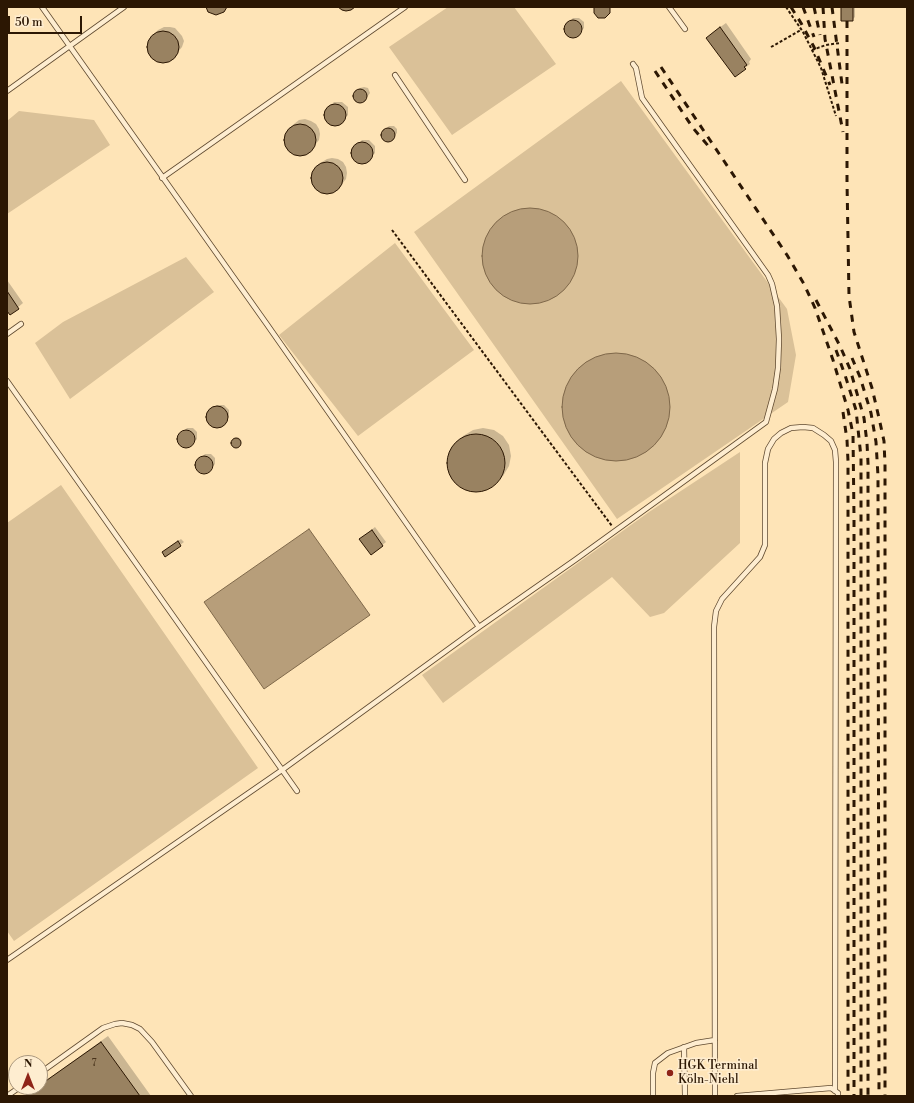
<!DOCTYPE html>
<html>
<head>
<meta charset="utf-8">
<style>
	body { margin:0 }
	#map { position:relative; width:914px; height:1103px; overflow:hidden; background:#fee4b7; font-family:"Libre Bodoni",serif }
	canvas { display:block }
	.frame { position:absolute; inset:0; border:8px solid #2c1703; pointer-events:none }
	.north { position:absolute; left:8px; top:1055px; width:40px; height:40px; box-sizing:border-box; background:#feedd0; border:1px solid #aa977e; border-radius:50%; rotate:0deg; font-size:11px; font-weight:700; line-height:16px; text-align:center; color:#2c1703 }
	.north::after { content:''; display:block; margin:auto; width:14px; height:18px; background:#8f2418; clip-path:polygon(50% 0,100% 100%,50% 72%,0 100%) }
	.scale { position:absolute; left:8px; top:16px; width:74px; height:18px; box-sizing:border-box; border:2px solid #2c1703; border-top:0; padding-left:5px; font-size:12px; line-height:14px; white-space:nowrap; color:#2c1703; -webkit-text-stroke:3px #feedd0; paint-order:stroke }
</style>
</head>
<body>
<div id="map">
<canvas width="914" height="1103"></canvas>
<div class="frame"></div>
<div class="north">N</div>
<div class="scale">50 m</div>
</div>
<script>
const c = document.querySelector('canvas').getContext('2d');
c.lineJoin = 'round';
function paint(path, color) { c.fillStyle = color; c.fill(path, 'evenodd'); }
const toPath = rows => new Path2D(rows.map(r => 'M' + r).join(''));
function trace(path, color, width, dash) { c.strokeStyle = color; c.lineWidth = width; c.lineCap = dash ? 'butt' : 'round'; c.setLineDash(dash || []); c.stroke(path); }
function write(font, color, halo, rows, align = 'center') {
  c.font = font + ' "Libre Bodoni",serif'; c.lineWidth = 3; c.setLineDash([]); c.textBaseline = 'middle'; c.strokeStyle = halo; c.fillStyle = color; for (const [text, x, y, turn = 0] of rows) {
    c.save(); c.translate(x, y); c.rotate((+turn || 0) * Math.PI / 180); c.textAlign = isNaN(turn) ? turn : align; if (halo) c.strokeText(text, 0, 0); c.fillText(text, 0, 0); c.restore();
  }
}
paint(toPath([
	[448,7,514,7,556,64,452,135,389,47],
	[621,81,787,309,796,355,788,402,617,519,414,232],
	[19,111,94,120,110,145,7,214,7,121],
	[395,243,474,350,358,436,279,335],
	[186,257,214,292,70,399,35,343,63,322],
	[740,452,740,543,664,613,650,617,612,577,443,703,422,675,649,512],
	[61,485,258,768,14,941,7,931,7,523]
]), '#dac198');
const water = toPath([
	'482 256a48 48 0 1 1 96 0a48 48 0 1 1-96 0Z',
	'562 407a54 54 0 1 1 108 0a54 54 0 1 1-108 0Z',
	[309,529,370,615,264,689,204,602,309,529]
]);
paint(water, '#b79e7a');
trace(water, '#7f684a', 1);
paint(toPath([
	[842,7,855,7,855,17,852,20],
	[573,18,579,18,584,22,584,28,576,36,570,36,565,32,565,26],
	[726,23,751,59,749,62,750,64,735,76,712,33],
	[164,27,170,27,175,28,182,36,184,41,182,47,174,57,169,61,163,62,157,61,152,57,148,53,147,47,148,41,153,36,158,30],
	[364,87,368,88,370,93,365,100,360,102,356,100,354,96,360,88],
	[334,102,342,102,348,107,348,115,339,124,331,124,325,119,325,111],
	[305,119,311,121,316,124,319,129,320,134,319,140,315,145,305,153,300,155,294,153,289,150,286,145,285,140,286,134,294,124,299,120],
	[389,126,394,126,397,129,397,133,390,140,385,140,382,137,382,133],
	[362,140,369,140,375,146,375,153,366,162,358,162,353,157,353,149],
	[332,158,338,159,343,162,346,167,347,173,346,179,338,189,333,192,327,193,321,192,316,189,313,184,312,178,313,173,322,162,327,159],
	[7,280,23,303,10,314,7,310],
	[217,405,224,405,229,410,229,417,220,426,213,426,208,421,208,413],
	[187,428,193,428,197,432,197,439,189,447,183,447,179,442,179,436],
	[483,428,494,430,503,436,509,445,511,456,509,466,503,476,496,483,487,489,476,491,465,489,456,483,450,473,448,463,450,452,463,436,473,430],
	'232.5 442a4.5 4.5 0 1 1 9 0a4.5 4.5 0 1 1-9 0Z',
	[205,454,211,454,215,458,215,464,207,472,201,472,197,468,197,462],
	[375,527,386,542,371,554,360,539],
	[181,539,184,542,166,556,166,550],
	[108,1036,151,1096,24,1096,37,1087,40,1087,40,1085]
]), '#0003');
const building = toPath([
	[206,7,227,7,224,12,216,15,208,12,206,7],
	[338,7,355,7,351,10,346,11,342,10,338,7],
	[594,7,610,7,610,13,605,18,598,18,594,13,594,7],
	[841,7,853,7,853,21,841,21,841,7],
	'564 29a9 9 0 1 1 18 0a9 9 0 1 1-18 0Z',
	[720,27,747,65,744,67,746,69,735,77,706,38,720,27],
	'147 47a16 16 0 1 1 32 0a16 16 0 1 1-32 0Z',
	'353 96a7 7 0 1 1 14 0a7 7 0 1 1-14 0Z',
	'324 115a11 11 0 1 1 22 0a11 11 0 1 1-22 0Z',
	'284 140a16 16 0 1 1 32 0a16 16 0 1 1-32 0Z',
	'381 135a7 7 0 1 1 14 0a7 7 0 1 1-14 0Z',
	'351 153a11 11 0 1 1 22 0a11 11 0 1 1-22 0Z',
	'311 178a16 16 0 1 1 32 0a16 16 0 1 1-32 0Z',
	[7,291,19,309,10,315,7,311,7,291],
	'206 417a11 11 0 1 1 22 0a11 11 0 1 1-22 0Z',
	'177 439a9 9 0 1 1 18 0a9 9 0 1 1-18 0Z',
	'447 463a29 29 0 1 1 58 0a29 29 0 1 1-58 0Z',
	'231 443a5 5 0 1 1 10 0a5 5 0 1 1-10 0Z',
	'195 465a9 9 0 1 1 18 0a9 9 0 1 1-18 0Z',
	[372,530,383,546,371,555,359,539,372,530],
	[178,541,181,546,165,557,162,552,178,541],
	[101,1042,140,1096,25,1096,38,1087,40,1087,40,1085,101,1042]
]);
paint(building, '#998261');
trace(building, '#2c1703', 1);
const service = toPath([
	[42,7,266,323,479,627],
	[669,7,685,29],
	[395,75,465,180],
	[7,91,124,7],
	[162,178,405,7],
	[7,334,21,324],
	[7,381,297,791],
	[7,960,282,770,479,627,575,560,766,422,775,389,778,368,779,339,777,306,772,284,768,275,642,98,636,68,633,64],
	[684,1047,685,1096],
	[40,1073,103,1028,115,1024,122,1023,132,1025,140,1029,152,1042,191,1096],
	[7,1096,20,1087],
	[653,1096,653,1073,655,1063,668,1053,696,1043,715,1040],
	[715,1096,714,627,716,611,722,599,760,557,765,545,765,463,768,449,774,439,781,433,791,428,803,427,813,428,824,435,831,441,835,450,836,462,835,1091],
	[737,1096,831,1088,838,1093,838,1096]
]);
trace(service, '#604a30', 6);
trace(toPath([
	[786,7,803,32,821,68,836,116],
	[771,47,801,30],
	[812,50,826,45,840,43],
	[392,230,612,526]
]), '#2c1703', 2, [3, 2]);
trace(service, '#feedd0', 4.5);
trace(toPath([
	[791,7,801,23,814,47,830,85],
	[803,7,814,37],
	[814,7,820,35],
	[823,7,825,39,843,132],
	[832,7,842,84],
	[847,21,847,181,849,296,854,332,872,388,879,418,884,441,885,465,885,1096],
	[661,67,787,255,804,284,815,308,833,360,848,410,853,434,854,517,854,1096],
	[655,71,693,128,710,148],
	[816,300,840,346,850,369,864,418,867,443,868,463,868,1096],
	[836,350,845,375,856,410,861,457,861,1096],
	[852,358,860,377,871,413,876,442,878,476,879,1096],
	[843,412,847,440,848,461,848,1096]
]), '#2c1703', 3, [7, 7]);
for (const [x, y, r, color] of [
	[670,1073,4,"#8f2418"]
]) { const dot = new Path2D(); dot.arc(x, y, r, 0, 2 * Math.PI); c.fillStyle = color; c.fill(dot); trace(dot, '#feedd0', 1.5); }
write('10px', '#47321a', null, [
	["7",94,1064]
]);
write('12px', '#2c1703', '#feedd0', [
	["HGK Terminal",678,1066],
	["Köln-Niehl",678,1080]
], 'left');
</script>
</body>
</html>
